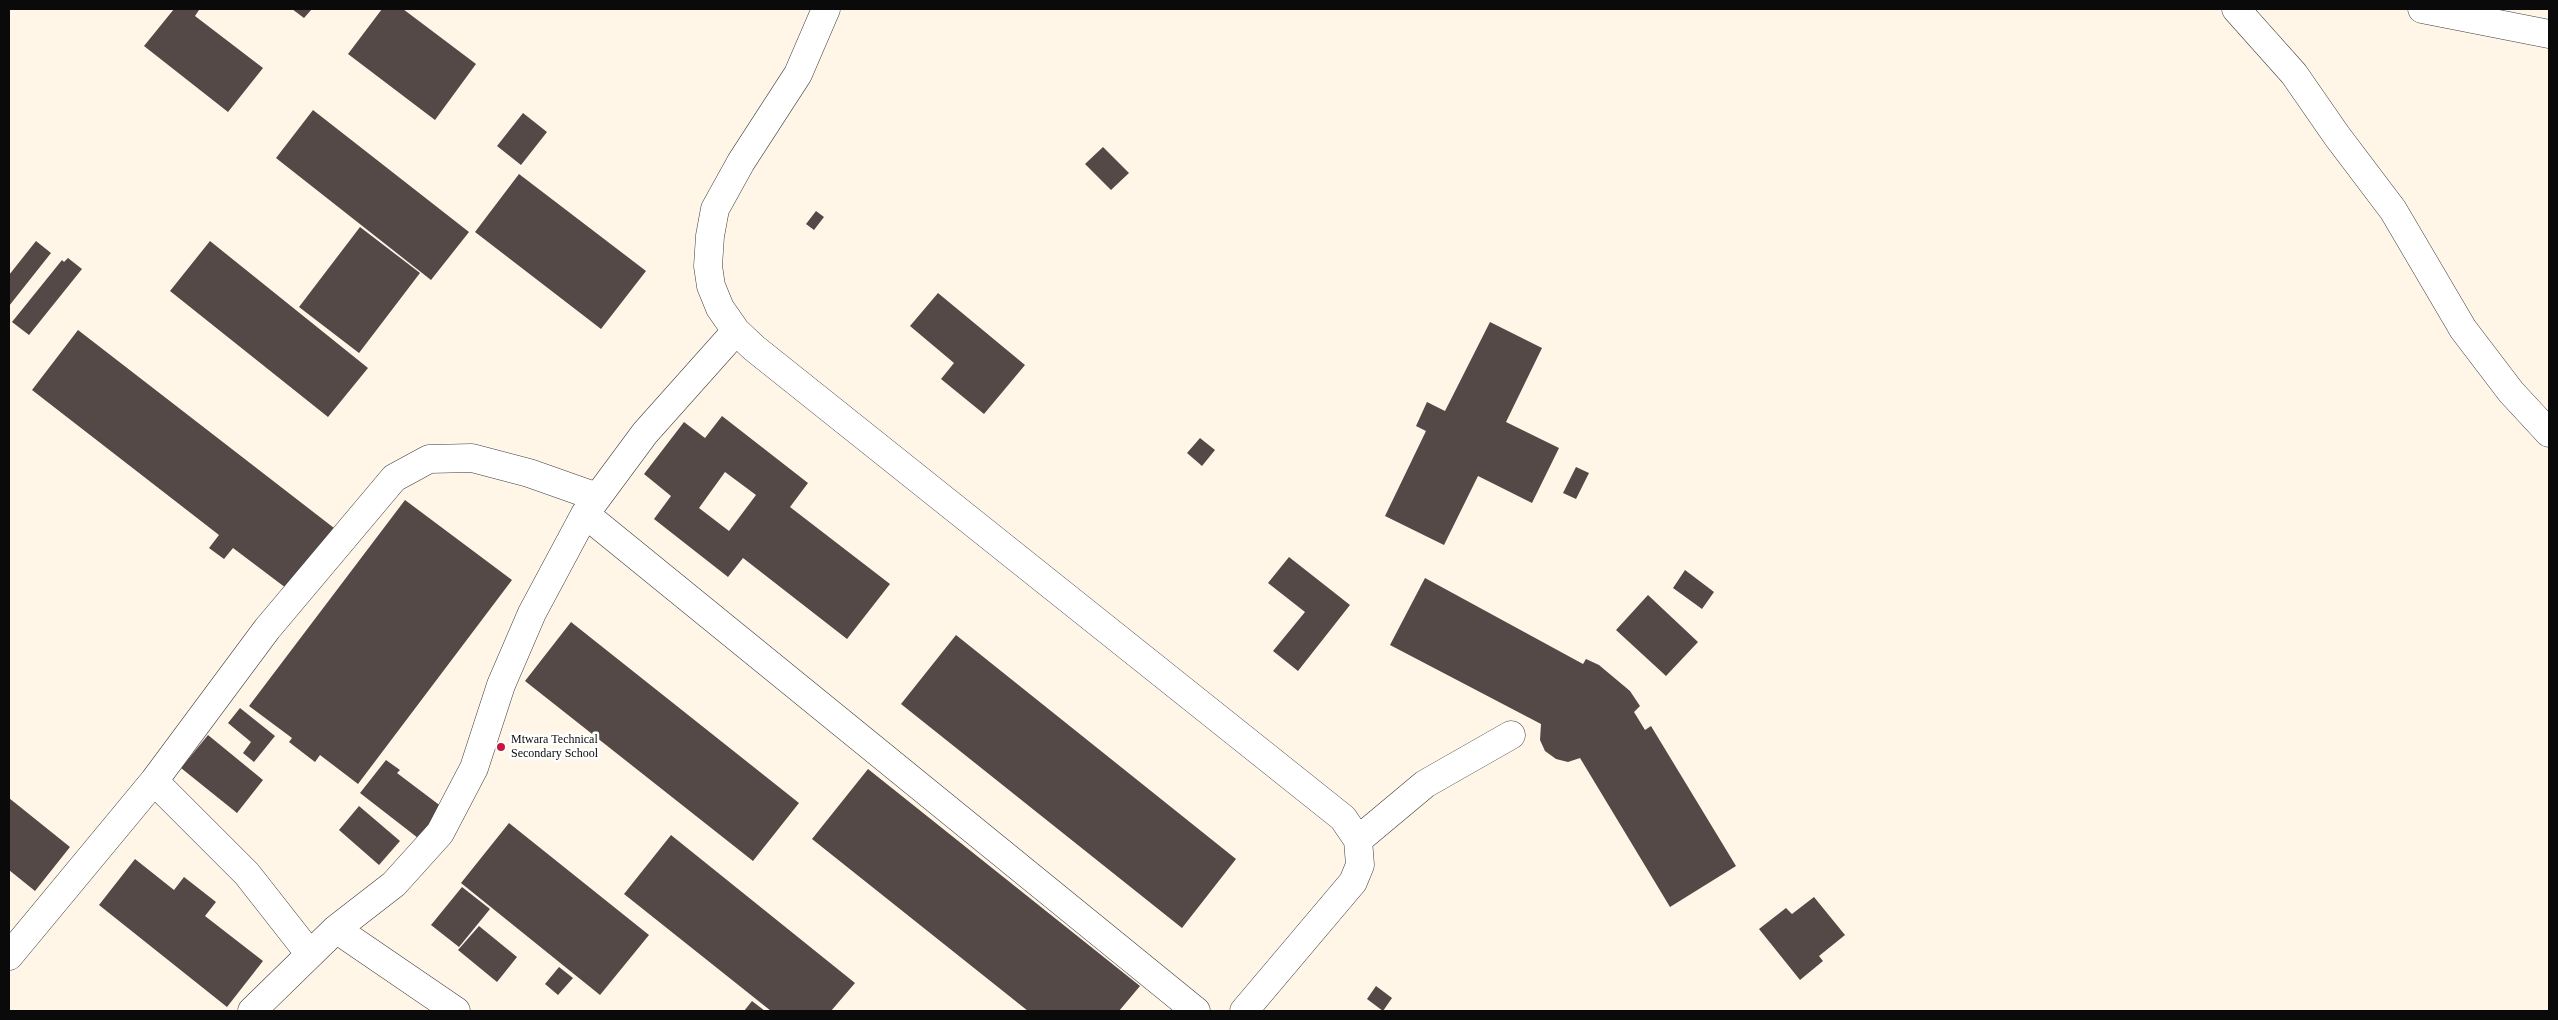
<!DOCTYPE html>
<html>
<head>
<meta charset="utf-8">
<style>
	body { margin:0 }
	#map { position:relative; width:2558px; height:1020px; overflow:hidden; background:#fff6e8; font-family:Georgia,serif }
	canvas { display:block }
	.frame { position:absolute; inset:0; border:10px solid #0a0a0a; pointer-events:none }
</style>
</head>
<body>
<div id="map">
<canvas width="2558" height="1020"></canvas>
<div class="frame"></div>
</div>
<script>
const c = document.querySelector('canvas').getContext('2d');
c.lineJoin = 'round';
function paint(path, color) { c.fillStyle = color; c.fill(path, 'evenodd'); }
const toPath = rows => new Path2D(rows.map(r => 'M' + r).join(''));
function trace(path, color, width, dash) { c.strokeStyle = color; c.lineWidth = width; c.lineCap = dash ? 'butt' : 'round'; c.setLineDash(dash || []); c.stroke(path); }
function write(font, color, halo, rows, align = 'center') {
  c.font = font + ' Georgia,serif'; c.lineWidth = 5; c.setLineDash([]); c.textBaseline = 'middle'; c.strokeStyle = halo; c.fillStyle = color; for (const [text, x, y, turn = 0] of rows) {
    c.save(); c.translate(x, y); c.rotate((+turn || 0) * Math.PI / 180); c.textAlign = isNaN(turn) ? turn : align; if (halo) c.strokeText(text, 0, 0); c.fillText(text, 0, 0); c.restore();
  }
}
paint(toPath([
	[174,9,198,9,199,10,195,16,263,68,228,112,144,46],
	[292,9,312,9,304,18],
	[382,9,403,9,476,64,435,120,348,54],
	[313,110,469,232,431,280,276,158],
	[523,113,547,132,521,165,497,146],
	[1103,147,1129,173,1111,190,1085,164],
	[519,174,646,271,601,329,475,232],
	[816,211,824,217,814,230,806,224],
	[360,227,420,273,359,353,299,307],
	[36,241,51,253,9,306,9,275],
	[210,241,368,368,328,417,170,291],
	[68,258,82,269,29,335,12,322,62,260,64,262],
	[938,293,1025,365,984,414,941,379,954,363,910,326],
	[1490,322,1542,348,1506,422,1559,448,1532,503,1478,476,1444,545,1385,516,1426,431,1416,426,1427,402,1445,411],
	[78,330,334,528,286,588,233,548,224,559,209,548,219,535,32,390],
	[722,416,808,483,790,507,890,584,847,639,743,558,728,577,654,519,671,496,644,474,684,422,705,438],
	[725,472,756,495,729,531,699,508],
	[1200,438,1215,450,1202,466,1187,453],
	[1576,467,1589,473,1576,499,1563,493],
	[405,500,512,580,358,784,320,755,315,762,289,742,292,738,249,706],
	[1289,557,1350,605,1298,671,1273,651,1305,612,1268,583],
	[1685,570,1714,592,1702,609,1673,588],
	[1425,578,1583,664,1586,659,1599,665,1630,691,1640,706,1634,712,1645,730,1651,726,1736,866,1670,907,1580,758,1568,762,1556,759,1545,751,1540,740,1541,724,1390,645],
	[1648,595,1698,642,1666,676,1616,630],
	[571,622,799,803,753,861,525,681],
	[956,635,1236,859,1182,928,901,704],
	[240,708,275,736,254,762,243,753,251,742,228,723],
	[208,735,263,780,237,813,181,768],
	[386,760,400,770,397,773,442,807,418,838,360,793],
	[868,769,1140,986,1119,1011,1028,1011,812,839],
	[9,798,70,847,35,891,9,870],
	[359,806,400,841,379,865,339,830],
	[509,823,649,935,600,995,461,883],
	[671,835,855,983,831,1011,771,1011,624,894],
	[135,859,174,890,184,877,216,902,205,916,263,961,227,1007,99,905],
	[462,887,490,909,459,947,431,925],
	[1814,897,1845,935,1819,956,1823,961,1800,980,1759,929,1786,908,1792,914],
	[479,926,517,957,497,982,458,950],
	[559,967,573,978,558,995,545,984],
	[1376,986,1392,998,1383,1011,1367,999],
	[752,1001,765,1011,744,1011]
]), '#544946');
const minor = toPath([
	[826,9,798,74,741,162,715,209,710,236,708,266,711,286,720,308,736,331,754,348,1343,818,1358,840,1360,865,1353,882,1244,1011],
	[2236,9,2294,74,2337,136,2393,210,2463,329,2511,392,2549,433],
	[2422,9,2549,34],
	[585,514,1196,1011],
	[154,781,247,874,309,953],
	[1358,840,1425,784,1511,735],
	[336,929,456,1011],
	[9,956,154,781,267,629,394,478,429,459,472,458,529,473,597,497],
	[252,1011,336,929,394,884,440,833,474,768,501,685,532,613,585,514,645,433,736,331]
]);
trace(minor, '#3d3d3d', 29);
trace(minor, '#fff', 28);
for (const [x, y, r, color] of [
	[501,747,5,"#c61744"]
]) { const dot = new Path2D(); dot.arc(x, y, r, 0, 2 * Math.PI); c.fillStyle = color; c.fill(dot); trace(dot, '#fff', 2); }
write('12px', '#0a0a0a', '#fff', [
	["Mtwara Technical",511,740],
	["Secondary School",511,754]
], 'left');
</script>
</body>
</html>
